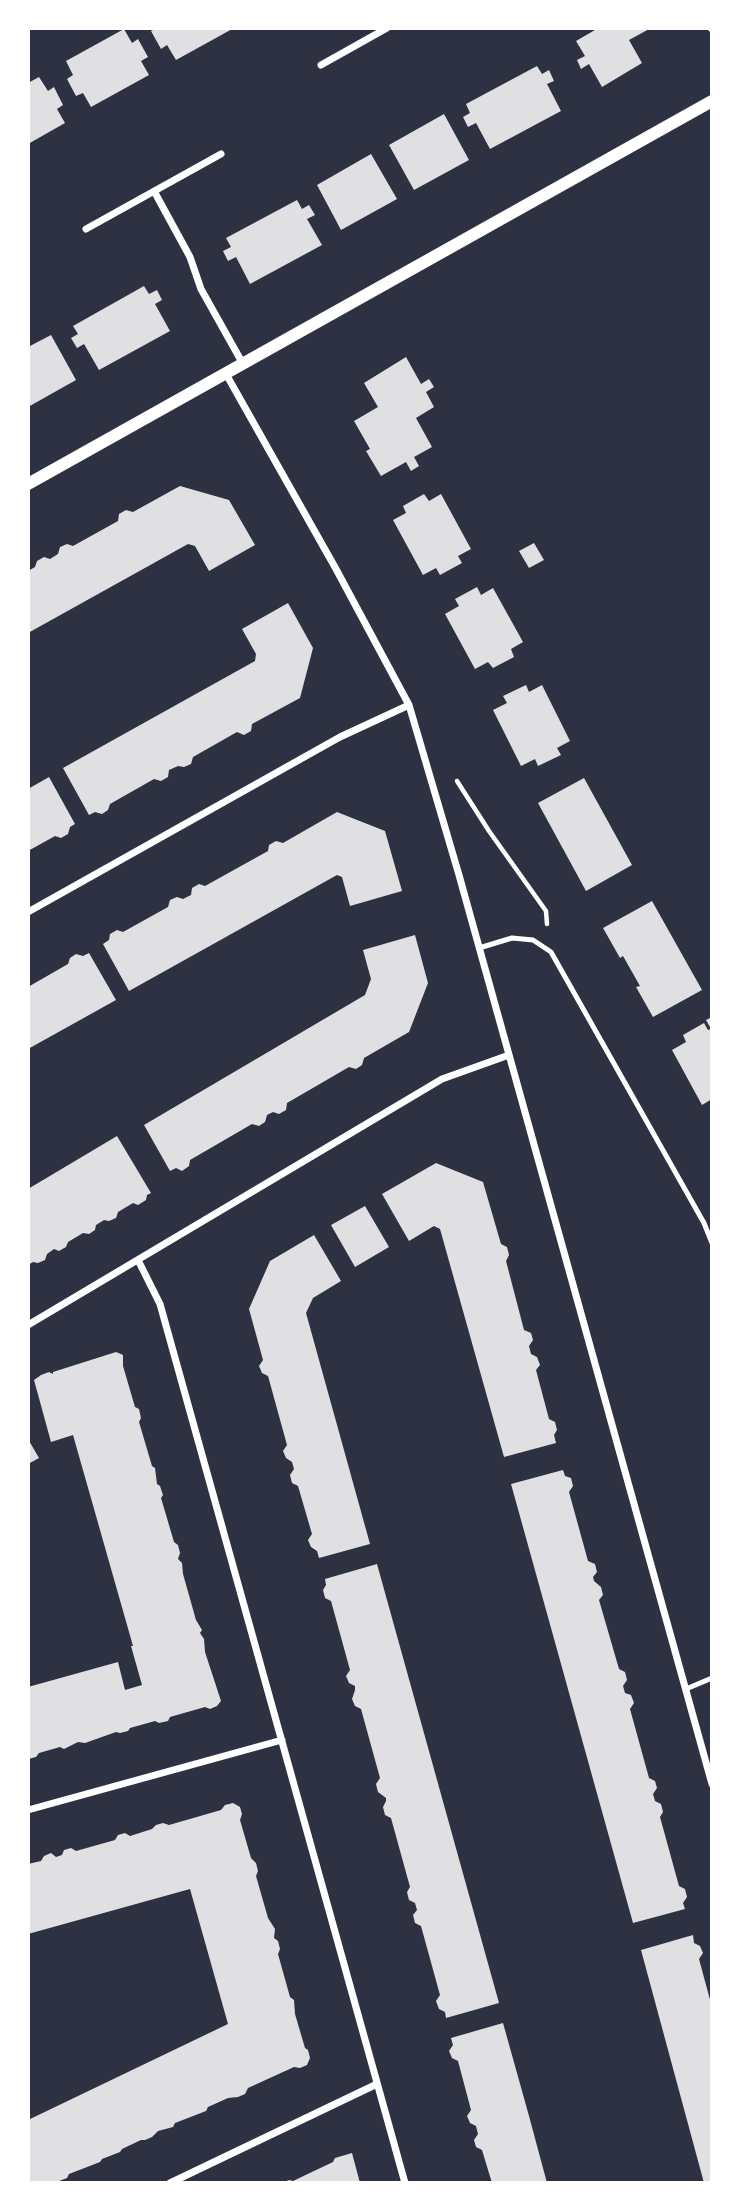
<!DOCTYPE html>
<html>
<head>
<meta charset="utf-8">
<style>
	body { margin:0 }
	#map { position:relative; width:740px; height:2211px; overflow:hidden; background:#2d3142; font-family:"Golos Text",sans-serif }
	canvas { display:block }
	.frame { position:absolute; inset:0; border:30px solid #fff; pointer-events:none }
</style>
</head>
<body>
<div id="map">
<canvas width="740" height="2211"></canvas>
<div class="frame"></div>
</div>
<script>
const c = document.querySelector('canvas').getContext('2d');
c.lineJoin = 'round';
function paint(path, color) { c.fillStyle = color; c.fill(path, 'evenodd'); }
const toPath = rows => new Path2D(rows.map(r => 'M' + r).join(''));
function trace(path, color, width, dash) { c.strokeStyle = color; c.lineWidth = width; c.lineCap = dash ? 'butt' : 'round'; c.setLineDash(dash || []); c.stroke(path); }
paint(toPath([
	[157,28,234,28,176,60,167,45,161,49,151,31],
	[594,28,651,28,629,40,642,63,602,87,589,64,581,69,577,60,585,56,576,41,595,30],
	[124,29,132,43,138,39,148,57,141,61,149,75,91,107,83,93,76,96,67,79,73,75,66,61],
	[537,66,542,74,549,70,554,81,547,84,561,111,490,149,476,123,468,127,463,117,470,113,466,104],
	[39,77,48,91,54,87,63,105,57,109,65,123,28,144,28,83],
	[444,114,469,160,414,190,389,145],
	[371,154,397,199,341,230,317,185],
	[297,200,302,209,309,205,315,215,307,219,322,245,250,284,236,257,228,261,223,251,231,247,226,238],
	[144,286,149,294,157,290,162,300,155,304,170,331,99,370,84,344,77,348,71,338,78,334,73,326],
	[51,335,76,380,28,407,28,347],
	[406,357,421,384,429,379,434,387,426,392,434,407,416,418,432,447,414,457,419,466,411,471,406,462,381,476,366,451,370,449,354,421,378,407,364,383],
	[180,486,229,500,255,545,209,571,195,546,188,544,28,633,28,571,35,567,37,561,44,557,50,559,58,554,60,547,67,544,73,546,118,521,119,514,126,510,133,512],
	[424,494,429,501,441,494,471,549,458,556,462,563,440,575,436,568,423,575,393,520,406,513,403,506],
	[534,543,544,560,529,568,519,551],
	[477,587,481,595,493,588,523,642,511,649,514,657,493,668,488,662,475,669,445,614,459,606,455,599],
	[288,603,313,648,300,698,252,724,251,731,244,735,237,732,193,757,191,764,184,767,178,766,169,770,168,777,161,781,154,779,110,804,108,810,102,814,95,812,89,815,63,768,255,661,256,654,242,629],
	[526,685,529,692,542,685,570,741,557,748,561,755,538,766,535,759,521,766,493,710,507,703,503,696],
	[49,777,75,824,70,827,68,834,61,838,55,836,28,851,28,789],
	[584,778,632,865,586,891,538,803],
	[337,812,385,831,402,891,350,906,342,877,337,875,129,991,103,944,109,940,110,934,117,930,123,932,168,907,170,900,177,897,183,899,191,895,192,888,199,884,205,886,268,851,269,845,276,841,283,843],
	[652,901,702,990,653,1017,636,987,640,986,623,956,620,958,603,928],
	[415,935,428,983,409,1032,364,1058,362,1065,356,1069,349,1067,287,1103,286,1110,279,1114,273,1112,267,1115,265,1122,259,1126,252,1124,190,1160,189,1166,182,1171,176,1168,170,1171,144,1125,365,995,371,979,363,950],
	[89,953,116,1000,28,1049,28,987,68,964,70,958,76,954,83,956],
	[712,1017,712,1099,702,1105,672,1050,686,1042,683,1035,704,1023,708,1030,711,1029,706,1020],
	[117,1136,151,1193,147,1195,146,1200,138,1205,133,1203,118,1212,116,1218,109,1221,104,1220,96,1225,95,1230,89,1234,83,1233,68,1242,66,1247,59,1251,54,1249,47,1254,45,1260,38,1263,33,1262,28,1265,28,1189],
	[436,1163,483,1182,501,1244,507,1247,509,1255,506,1261,524,1330,531,1333,533,1340,529,1346,531,1354,537,1357,540,1365,536,1370,549,1419,555,1422,557,1430,554,1435,556,1443,504,1457,440,1229,434,1226,409,1241,382,1194],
	[365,1206,389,1247,355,1267,331,1225],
	[314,1235,341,1281,313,1298,306,1313,370,1544,319,1558,317,1551,311,1547,308,1540,312,1534,298,1486,292,1483,290,1475,294,1469,292,1462,286,1458,283,1451,287,1445,268,1376,262,1373,259,1366,263,1360,249,1309,270,1261],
	[116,1352,123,1355,123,1366,135,1407,139,1409,141,1418,139,1422,152,1466,155,1468,157,1484,160,1486,163,1495,161,1498,174,1542,178,1545,180,1553,178,1559,182,1563,183,1574,196,1620,202,1630,200,1633,204,1639,205,1652,221,1701,217,1706,210,1709,205,1707,170,1717,168,1721,159,1723,155,1721,130,1728,128,1731,120,1733,116,1732,85,1743,78,1742,64,1749,60,1747,39,1753,36,1757,28,1759,28,1687,118,1662,125,1690,142,1685,131,1646,133,1646,73,1435,51,1442,34,1380,41,1375,49,1372,53,1374,53,1372],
	[28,1439,39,1458,28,1464],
	[563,1470,565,1476,571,1478,573,1486,569,1492,588,1561,595,1564,597,1572,593,1577,594,1581,601,1587,603,1595,599,1600,619,1669,625,1672,627,1680,623,1686,625,1693,631,1695,634,1703,630,1709,649,1778,655,1781,657,1788,653,1794,655,1801,661,1804,663,1812,660,1817,679,1886,685,1889,687,1897,683,1903,685,1909,633,1923,511,1484],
	[377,1564,499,2003,446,2018,445,2012,439,2009,436,2001,440,1995,421,1926,415,1923,413,1915,417,1910,415,1903,409,1900,407,1892,410,1887,391,1818,385,1815,383,1807,386,1801,386,1798,378,1792,376,1784,380,1778,361,1709,355,1706,352,1699,355,1690,355,1686,349,1683,346,1676,350,1670,331,1601,325,1598,323,1590,326,1585,325,1579],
	[233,1803,240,1807,242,1814,240,1820,251,1858,256,1863,258,1871,256,1876,268,1918,275,1929,274,1938,278,1941,280,1949,278,1954,290,1997,294,2000,295,2014,305,2048,308,2050,310,2058,307,2065,300,2068,294,2067,248,2088,245,2094,238,2097,228,2098,208,2107,206,2111,175,2123,173,2127,158,2131,152,2137,145,2140,141,2140,122,2149,120,2152,102,2159,100,2162,69,2174,67,2178,59,2181,28,2183,28,2120,228,2024,190,1889,28,1934,28,1864,41,1861,44,1856,51,1853,56,1857,62,1855,64,1850,71,1848,76,1851,115,1840,118,1835,125,1833,130,1836,152,1829,156,1825,163,1823,169,1825,221,1810,225,1805],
	[693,1935,694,1943,700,1946,703,1953,699,1959,712,2007,712,2183,704,2183,641,1950],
	[503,2023,529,2116,547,2183,492,2183,482,2150,476,2147,474,2140,478,2134,476,2126,470,2123,467,2116,471,2110,458,2061,452,2058,449,2051,453,2045,451,2038],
	[352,2153,360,2183,282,2183,289,2180,293,2181,333,2162,335,2158]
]), '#e0e0e3');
trace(toPath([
	[457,781,489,831,546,911,547,924]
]), '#fff', 4.5);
trace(toPath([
	[479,948,512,938,533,940,551,952,704,1223,712,1243],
	[686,1689,712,1678]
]), '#fff', 5);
trace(toPath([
	[711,28,712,29],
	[321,65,387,28],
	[154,191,190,257,201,289,243,364],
	[86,229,221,154],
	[226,374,336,569,409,705,459,875,712,1784],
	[28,912,340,737,409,705],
	[138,1260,160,1304,405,2183],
	[28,1325,442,1079,509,1055],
	[28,1810,282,1740],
	[170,2183,377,2084]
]), '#fff', 7);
trace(toPath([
	[28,484,712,101]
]), '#fff', 12);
</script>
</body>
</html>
